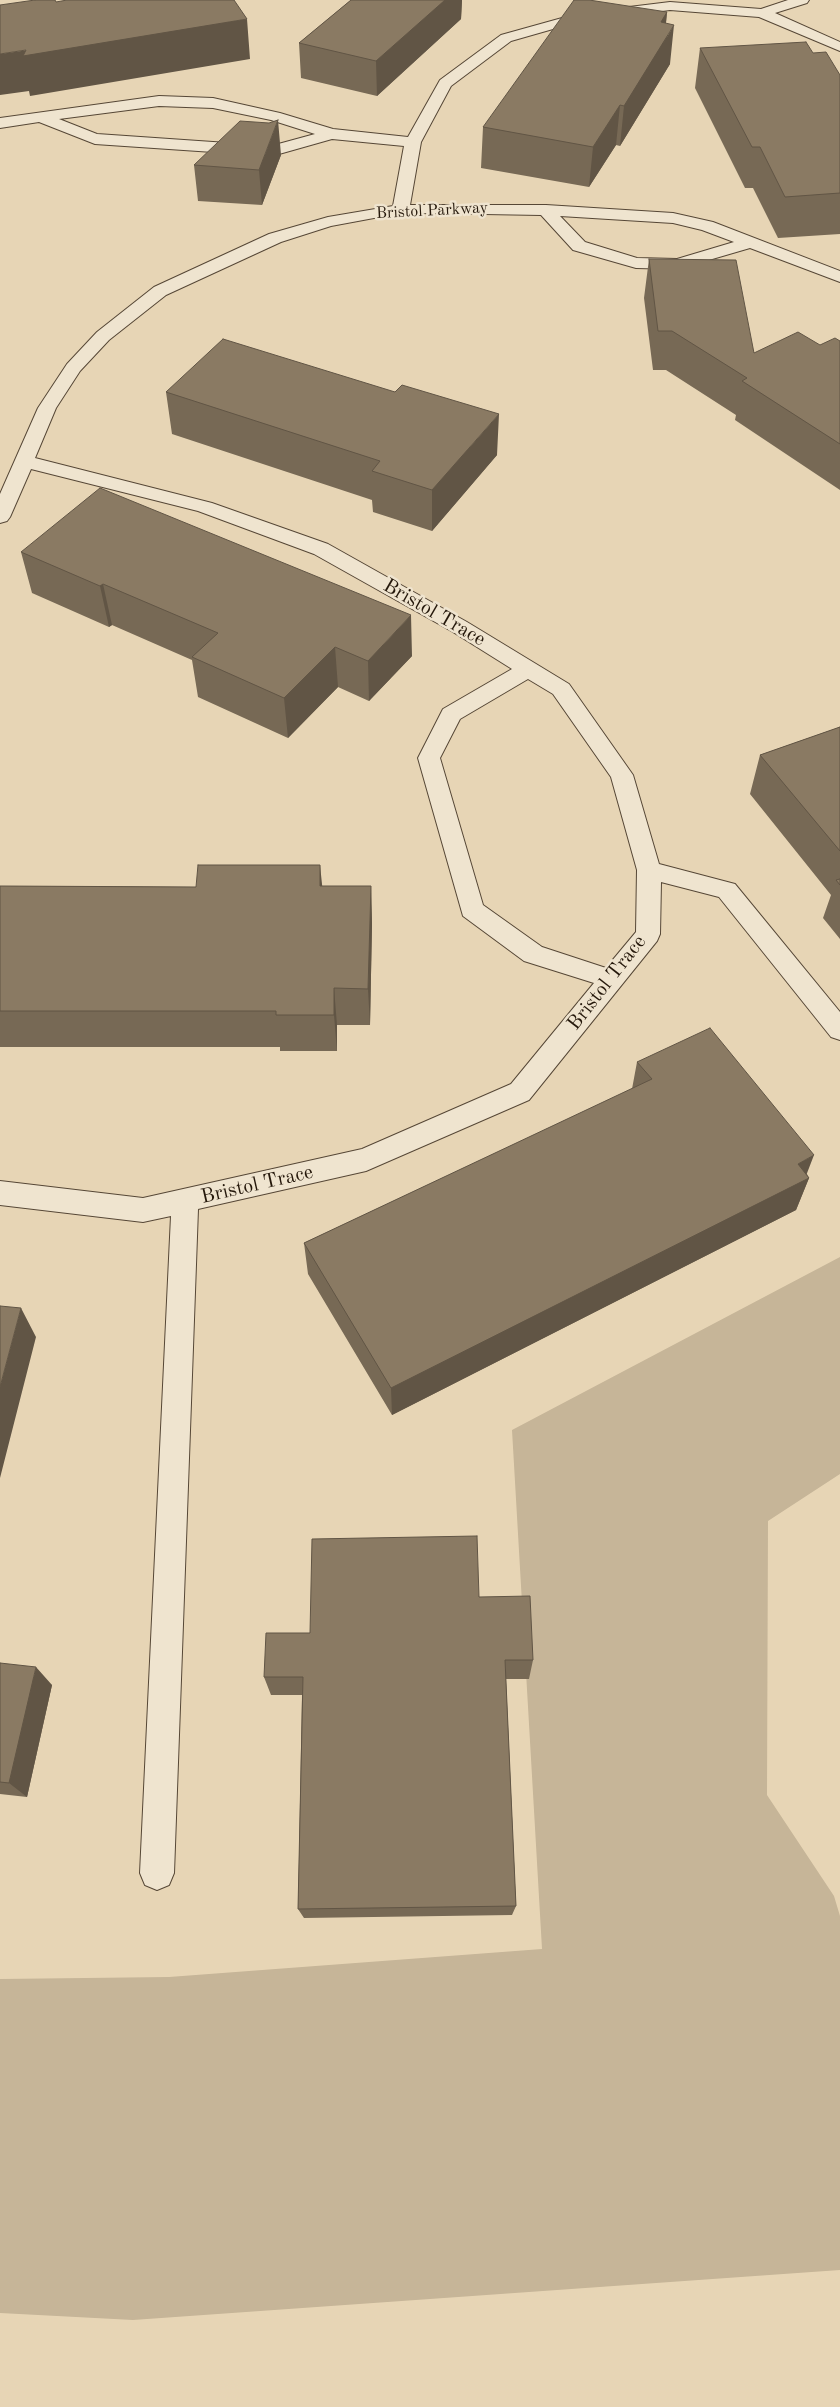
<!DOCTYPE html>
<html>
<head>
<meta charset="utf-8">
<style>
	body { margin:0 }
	canvas { display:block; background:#e7d5b5 }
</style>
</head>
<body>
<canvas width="840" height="2407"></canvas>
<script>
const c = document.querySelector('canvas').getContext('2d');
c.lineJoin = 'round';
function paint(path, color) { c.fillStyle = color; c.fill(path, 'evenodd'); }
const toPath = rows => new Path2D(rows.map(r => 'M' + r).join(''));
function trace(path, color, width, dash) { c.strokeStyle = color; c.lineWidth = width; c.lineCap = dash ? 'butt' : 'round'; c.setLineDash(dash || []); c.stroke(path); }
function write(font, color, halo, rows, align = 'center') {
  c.font = font + ' "Old Standard TT",serif'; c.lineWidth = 5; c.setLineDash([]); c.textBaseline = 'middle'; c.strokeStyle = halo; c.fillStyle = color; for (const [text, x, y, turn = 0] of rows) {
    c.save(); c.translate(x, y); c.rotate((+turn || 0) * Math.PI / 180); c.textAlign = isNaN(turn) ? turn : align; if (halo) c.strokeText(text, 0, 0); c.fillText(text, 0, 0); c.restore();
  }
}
paint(toPath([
	[840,1257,840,1474,768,1521,767,1795,834,1896,840,1916,840,2270,133,2320,0,2313,0,1979,169,1977,542,1949,512,1430]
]), '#c6b598');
const minor = toPath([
	[788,0,809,0,807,3,775,13,840,42,840,51,759,17,670,10,581,21,511,41,451,86,421,142,410,205,546,205,673,213,713,222,840,271,840,282,750,248,678,269,636,268,573,250,541,215,427,213,374,218,331,226,281,242,166,295,109,340,80,371,56,408,35,458,212,503,328,544,467,622,569,684,633,775,659,864,735,884,840,1012,840,1040,831,1037,719,897,661,882,660,934,657,941,529,1100,366,1171,198,1209,174,1873,169,1885,157,1890,145,1885,140,1873,171,1216,143,1222,0,1205,0,1181,143,1198,362,1149,511,1084,594,983,524,961,463,916,418,758,443,709,512,669,453,632,314,554,198,511,31,469,10,517,7,521,0,523,0,494,38,408,67,364,97,332,154,287,269,234,328,217,393,206,404,146,332,139,272,156,95,144,39,122,0,128,0,118,159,96,213,98,280,113,333,129,408,137,440,80,501,35,580,13,670,2,761,9,788,0],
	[159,106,213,108,271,120,315,134,271,146,97,134,59,119,159,106],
	[560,216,673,223,702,230,734,242,677,259,637,258,585,242,560,216],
	[528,679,553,694,611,777,637,870,636,932,606,968,542,947,483,905,440,758,460,719,528,679]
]);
trace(minor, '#564736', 2);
paint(minor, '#efe4cf');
paint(toPath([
	[351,0,462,0,461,19,377,96,301,78,299,43],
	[667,12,666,23,670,64,620,146,616,145,589,187,481,168,483,127],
	[700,48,813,53,840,75,840,234,778,238,753,188,745,188,695,88],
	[281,155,262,205,198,201,194,165],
	[649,259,754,353,820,345,840,341,840,490,735,420,736,415,666,370,653,370,644,298],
	[166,392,497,455,432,531,373,512,372,500,172,434],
	[21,552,412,656,369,701,338,687,288,738,198,697,192,660,112,625,109,627,32,593],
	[840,727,840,939,823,918,831,895,750,794,760,755],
	[0,886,196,887,371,886,372,924,370,1025,337,1025,337,1051,280,1051,280,1047,0,1047],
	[637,1062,807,1174,809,1178,796,1210,392,1415,308,1274,304,1243,632,1089],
	[479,1597,533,1660,529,1679,506,1679,516,1906,512,1915,304,1918,298,1909,302,1695,271,1695,264,1677,310,1633],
	[0,1663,52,1685,27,1797,0,1794]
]), '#776955');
paint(toPath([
	[445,0,462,0,461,19,377,96,376,61],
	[667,12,664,42,674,25,670,64,620,146,624,106,661,22],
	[247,19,250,59,30,96,29,91,0,95,0,54],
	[620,105,616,145,589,187,593,147],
	[278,120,281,155,262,205,259,170],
	[499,414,497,455,432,531,432,490],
	[103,584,112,625,109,627,100,586],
	[411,615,412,656,369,701,368,661],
	[335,647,338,687,288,738,284,698],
	[320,865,324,903,320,886],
	[371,886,372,924,370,1025,368,989],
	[334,988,337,1025,337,1051,334,1015],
	[814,1155,804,1181,809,1178,796,1210,392,1415,391,1388],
	[21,1308,36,1337,0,1478,0,1387],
	[36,1667,52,1685,27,1797,9,1783]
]), '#615545');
const building = toPath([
	[35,0,55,0,56,2,67,0,234,0,247,19,23,56,26,50,0,54,0,5,35,0],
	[351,0,445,0,376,61,299,43,351,0],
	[574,0,589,0,667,12,661,22,674,25,624,106,620,105,593,147,483,127,574,0],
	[806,42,813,53,826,52,840,75,840,193,785,197,760,147,752,147,700,48,806,42],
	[278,120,259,170,194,165,240,121,269,123,278,120],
	[649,259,736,260,754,353,798,332,820,345,835,338,840,341,840,444,742,381,747,378,672,331,658,331,649,259],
	[223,339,395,392,402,385,499,414,432,490,372,471,380,461,166,392,223,339],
	[100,488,411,615,368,661,335,647,284,698,192,657,218,633,103,584,100,586,21,552,100,488],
	[840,727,840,851,760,755,840,727],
	[198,865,320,865,320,886,371,886,368,989,334,988,334,1015,276,1015,276,1011,0,1011,0,886,196,887,198,865],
	[840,879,840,885,836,880,840,879],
	[710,1028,814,1155,798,1164,809,1178,391,1388,304,1243,652,1079,637,1062,710,1028],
	[0,1306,21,1308,0,1387,0,1306],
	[477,1536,479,1597,530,1596,533,1660,505,1660,516,1906,298,1909,303,1677,264,1677,266,1633,310,1633,312,1539,477,1536],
	[0,1663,36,1667,9,1783,0,1782,0,1663]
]);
paint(building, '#8a7a63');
trace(building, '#615545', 1);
write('16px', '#25180b', '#efe4cf', [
	["Bristol Parkway",432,211,-3]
]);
write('20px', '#25180b', '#efe4cf', [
	["Bristol Trace",434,613,30],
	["Bristol Trace",607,983,-52],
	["Bristol Trace",257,1185,-13]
]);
</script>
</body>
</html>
